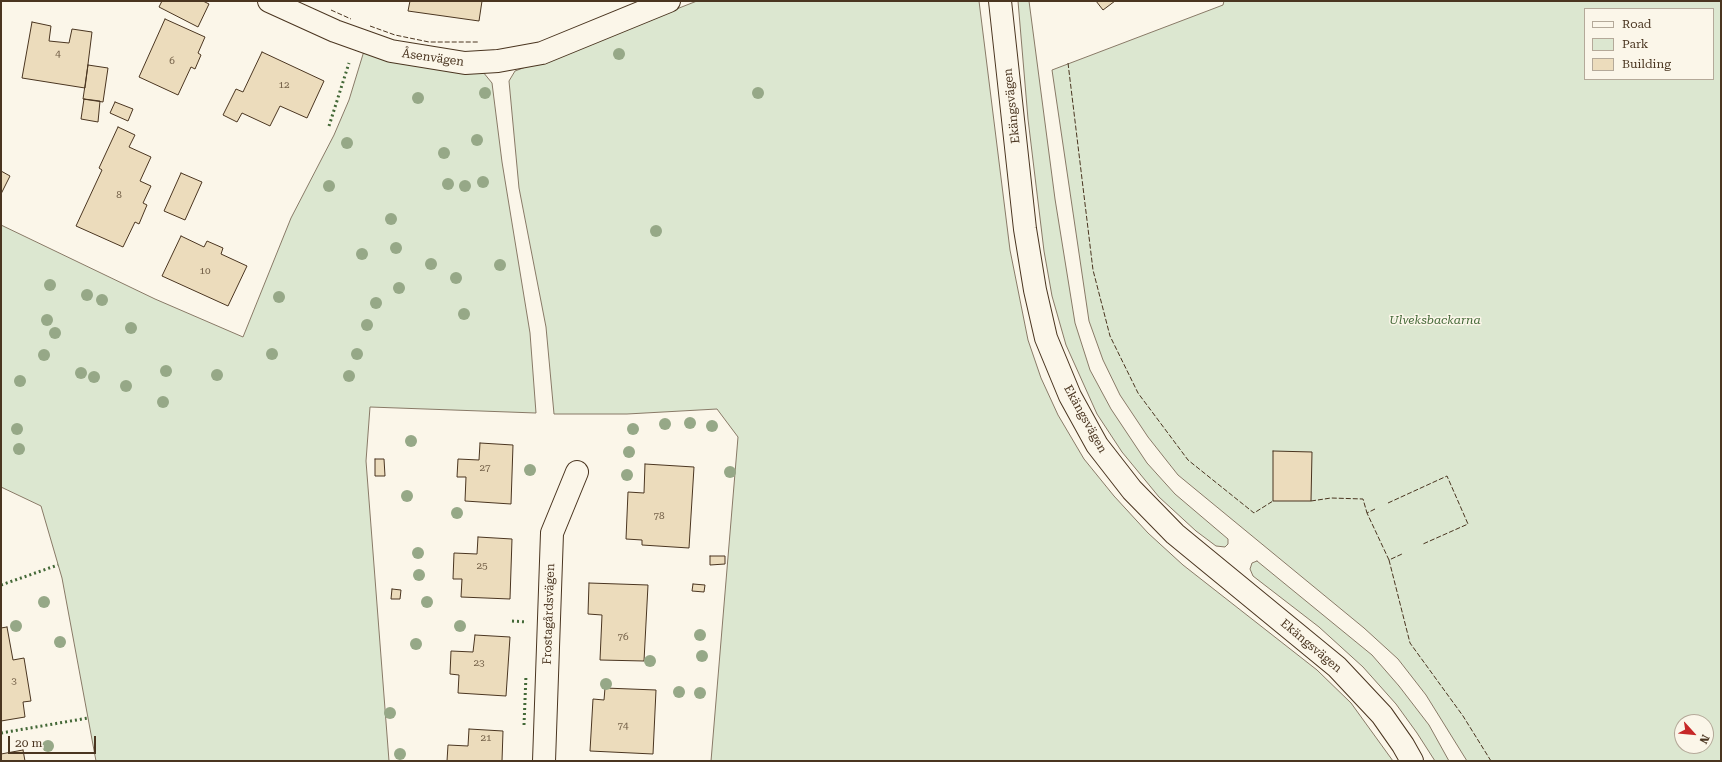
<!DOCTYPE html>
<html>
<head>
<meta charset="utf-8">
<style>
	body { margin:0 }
	#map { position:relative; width:1722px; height:762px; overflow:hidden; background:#fbf6e9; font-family:"Roboto Serif",serif }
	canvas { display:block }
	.frame { position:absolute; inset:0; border:2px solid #4a3520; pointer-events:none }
	.legend { position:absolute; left:1584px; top:8px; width:130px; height:72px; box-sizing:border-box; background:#fbf6e9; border:1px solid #b4a999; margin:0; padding:5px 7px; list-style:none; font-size:12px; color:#4a3520 }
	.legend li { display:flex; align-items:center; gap:8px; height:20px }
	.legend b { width:20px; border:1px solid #b4a999 }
	.north { position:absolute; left:1674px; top:714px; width:40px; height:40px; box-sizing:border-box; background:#fbf6e9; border:1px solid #b4a999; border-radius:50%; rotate:117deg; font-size:11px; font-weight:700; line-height:16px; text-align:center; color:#4a3520 }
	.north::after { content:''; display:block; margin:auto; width:14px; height:18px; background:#c62828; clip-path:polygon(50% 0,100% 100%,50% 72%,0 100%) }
	.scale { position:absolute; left:8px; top:736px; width:88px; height:18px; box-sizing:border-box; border:2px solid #4a3520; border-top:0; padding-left:5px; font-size:12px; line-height:14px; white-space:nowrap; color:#4a3520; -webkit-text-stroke:3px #fbf6e9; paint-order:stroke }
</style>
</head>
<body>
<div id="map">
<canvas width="1722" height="762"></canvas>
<div class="frame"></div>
<ul class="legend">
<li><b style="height:5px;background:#fbf6e9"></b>Road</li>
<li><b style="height:11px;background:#dce7d0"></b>Park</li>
<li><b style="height:11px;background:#ecdcbc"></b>Building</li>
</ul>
<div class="north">N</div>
<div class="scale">20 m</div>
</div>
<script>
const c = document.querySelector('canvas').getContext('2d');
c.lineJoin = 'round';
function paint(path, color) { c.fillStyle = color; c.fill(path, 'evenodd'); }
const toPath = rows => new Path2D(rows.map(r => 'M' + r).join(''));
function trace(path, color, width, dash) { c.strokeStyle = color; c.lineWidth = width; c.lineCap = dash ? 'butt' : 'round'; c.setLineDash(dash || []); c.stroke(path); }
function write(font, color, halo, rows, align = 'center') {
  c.font = font + ' "Roboto Serif",serif'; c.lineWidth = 3; c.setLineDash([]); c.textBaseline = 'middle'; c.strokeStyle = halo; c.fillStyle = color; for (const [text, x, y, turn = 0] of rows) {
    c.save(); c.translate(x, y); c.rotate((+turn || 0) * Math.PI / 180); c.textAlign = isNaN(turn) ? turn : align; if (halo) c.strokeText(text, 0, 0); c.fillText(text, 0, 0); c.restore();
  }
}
const green = toPath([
	[697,1,979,1,1010,250,1028,340,1041,378,1058,415,1084,459,1114,496,1148,533,1183,565,1317,670,1351,703,1393,761,711,761,738,437,717,409,627,414,554,414,546,327,519,188,509,81,515,71,600,39,697,1],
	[1018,1,1029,1,1055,199,1075,323,1090,370,1111,409,1147,463,1175,494,1228,539,1228,544,1225,547,1216,546,1196,531,1159,497,1122,452,1097,414,1066,345,1052,296,1044,251,1028,119,1018,1],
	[1224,1,1721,1,1721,761,1467,761,1426,695,1398,659,1364,628,1178,475,1148,437,1120,395,1103,360,1089,321,1052,70,1223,5,1224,1],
	[1585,9,1713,9,1713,79,1585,79,1585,9],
	[1682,722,1706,722,1706,746,1682,746,1682,722],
	[364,51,483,72,492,83,502,162,530,333,536,413,370,407,366,461,389,761,96,761,62,578,41,506,1,487,1,225,155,299,243,337,291,218,334,135,349,100,364,51],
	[1257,561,1372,655,1399,686,1429,725,1449,761,1435,761,1417,733,1396,704,1363,667,1319,627,1253,576,1250,569,1252,563,1257,561]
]);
paint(green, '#dce7d0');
trace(green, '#887966', 1);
const building = toPath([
	[162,1,203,1,209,4,198,27,159,7,162,1],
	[410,1,482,1,479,21,408,11,410,1],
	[1096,1,1115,1,1103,10,1096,1],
	[165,19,205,37,198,53,201,55,195,69,191,67,178,95,139,77,165,19],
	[32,22,51,26,49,41,69,43,72,29,92,32,85,88,22,78,32,22],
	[262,52,324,81,307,118,280,106,270,126,242,113,237,122,223,115,236,89,243,92,262,52],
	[88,65,108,68,103,102,83,99,88,65],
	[84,99,100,101,98,122,81,119,84,99],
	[115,102,133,109,128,121,110,113,115,102],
	[118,127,135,135,129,147,151,157,140,181,151,186,143,203,147,205,139,224,135,222,123,247,76,226,102,170,99,168,118,127],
	[1,171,10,176,1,194,1,171],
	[181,173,202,182,185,220,164,211,181,173],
	[181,236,204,247,207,241,223,248,221,254,247,266,228,306,162,276,181,236],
	[480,443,513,445,511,504,465,501,466,477,457,477,458,459,479,460,480,443],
	[1273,451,1312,452,1311,501,1273,501,1273,451],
	[375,459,384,459,385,476,375,476,375,459],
	[645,464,694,467,689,548,642,545,642,540,626,539,628,492,644,493,645,464],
	[478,537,512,539,510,599,461,597,462,579,453,579,454,553,477,554,478,537],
	[710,556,725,556,725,564,710,565,710,556],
	[589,583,648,585,644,661,600,660,602,615,588,614,589,583],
	[693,584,705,585,704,592,692,591,693,584],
	[392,589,401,590,400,599,391,599,392,589],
	[7,627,13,660,24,658,31,701,23,702,25,717,1,721,1,628,7,627],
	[475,635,510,637,506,696,458,693,459,675,450,674,451,651,473,652,475,635],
	[605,688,656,690,653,754,590,751,593,699,604,700,605,688],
	[469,729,503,731,502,761,447,761,448,745,468,746,469,729],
	[23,750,25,761,1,761,1,754,23,750]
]);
paint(building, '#ecdcbc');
trace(building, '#4a3520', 1);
const minor = toPath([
	[269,1,335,31,391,51,465,63,498,61,542,53,669,1],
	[544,761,552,533,577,472]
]);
const tertiary = toPath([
	[1000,1,1025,229,1035,290,1046,338,1070,396,1097,445,1132,490,1175,534,1337,667,1382,715,1403,745,1412,761]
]);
trace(minor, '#4a3520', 24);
trace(tertiary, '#4a3520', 24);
trace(minor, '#fbf6e9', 22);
trace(tertiary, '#fbf6e9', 22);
trace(toPath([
	[329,126,349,63],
	[1,585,58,565],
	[512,621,527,622],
	[524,725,526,675],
	[1,733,88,718]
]), '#436837', 3, [2, 3]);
trace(toPath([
	[331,10,351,19],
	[370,26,395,35,429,42,479,42],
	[1068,63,1093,270,1110,336,1138,393,1188,460,1254,513,1273,501],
	[1311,501,1331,498,1363,499,1367,513],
	[1388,503,1447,476,1468,524,1423,544],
	[1375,509,1367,513,1389,560,1402,554],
	[1389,560,1410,643,1463,716,1491,761]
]), '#4a3520', 1, [5, 2]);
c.fillStyle = '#96a887';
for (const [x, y] of [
	[619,54],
	[485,93],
	[758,93],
	[418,98],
	[477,140],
	[347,143],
	[444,153],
	[483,182],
	[448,184],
	[329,186],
	[465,186],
	[391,219],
	[656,231],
	[396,248],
	[362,254],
	[431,264],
	[500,265],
	[456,278],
	[50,285],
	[399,288],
	[87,295],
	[279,297],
	[102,300],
	[376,303],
	[464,314],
	[47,320],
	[367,325],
	[131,328],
	[55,333],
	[272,354],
	[357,354],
	[44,355],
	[166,371],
	[81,373],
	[217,375],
	[349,376],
	[94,377],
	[20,381],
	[126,386],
	[163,402],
	[690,423],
	[665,424],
	[712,426],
	[17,429],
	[633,429],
	[411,441],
	[19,449],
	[629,452],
	[530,470],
	[730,472],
	[627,475],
	[407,496],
	[457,513],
	[418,553],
	[419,575],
	[44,602],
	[427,602],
	[16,626],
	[460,626],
	[700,635],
	[60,642],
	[416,644],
	[702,656],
	[650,661],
	[606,684],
	[679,692],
	[700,693],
	[390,713],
	[48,746],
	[400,754]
]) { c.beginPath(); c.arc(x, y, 6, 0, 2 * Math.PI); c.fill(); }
write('10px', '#725f47', null, [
	["4",58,54],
	["6",172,61],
	["12",284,85],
	["8",119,195],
	["10",205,271],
	["27",485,468],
	["78",659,516],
	["25",482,566],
	["76",623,637],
	["23",479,663],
	["3",14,681],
	["74",623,726],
	["21",486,738]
]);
write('12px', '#4a3520', '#fbf6e9', [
	["Åsenvägen",433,58,8],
	["Ekängsvägen",1012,106,-96],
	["Ekängsvägen",1085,419,61],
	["Frostagårdsvägen",549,614,-88],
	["Ekängsvägen",1311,646,40]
]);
write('italic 12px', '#436837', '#fbf6e9', [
	["Ulveksbackarna",1435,320]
]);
</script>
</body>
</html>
